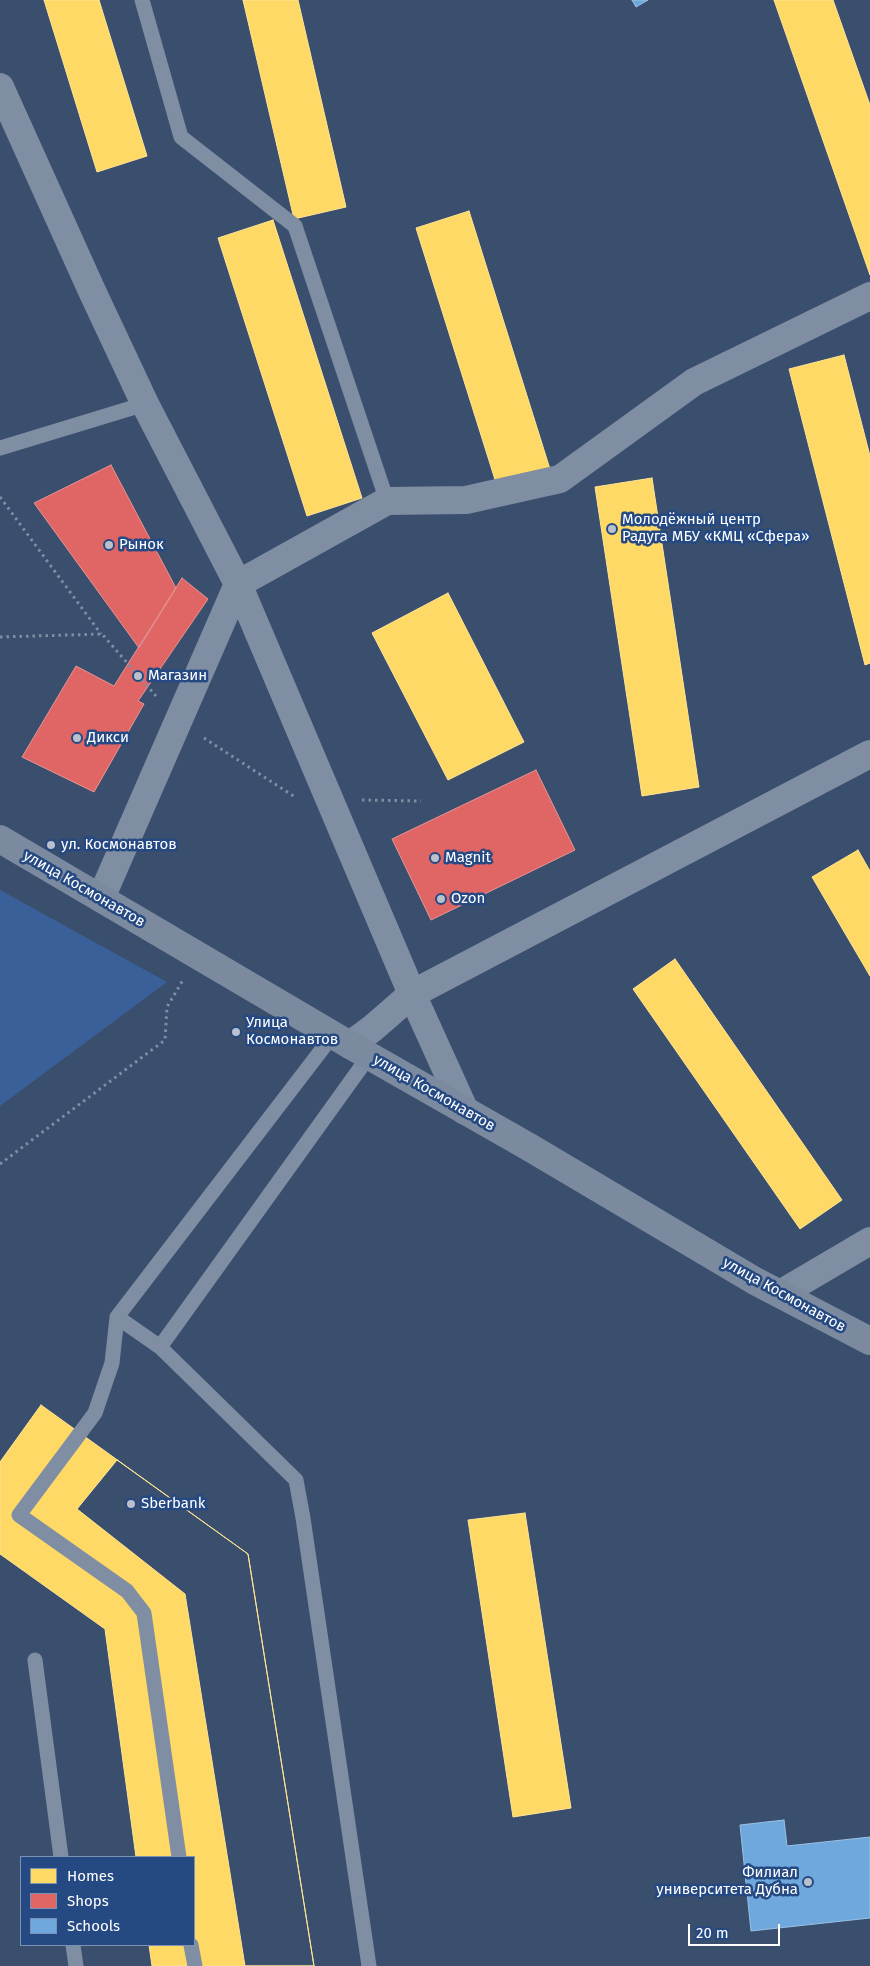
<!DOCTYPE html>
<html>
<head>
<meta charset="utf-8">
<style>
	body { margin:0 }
	#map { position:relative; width:870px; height:1966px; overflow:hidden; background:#3a4e6d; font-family:"Fira Sans",sans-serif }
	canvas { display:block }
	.legend { position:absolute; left:20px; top:1856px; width:175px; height:90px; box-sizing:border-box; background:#254982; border:1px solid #7c92b4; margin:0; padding:6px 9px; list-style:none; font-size:15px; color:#fff }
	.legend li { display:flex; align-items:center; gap:10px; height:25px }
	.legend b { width:25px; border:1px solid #7c92b4 }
	.scale { position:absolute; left:688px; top:1924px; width:92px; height:22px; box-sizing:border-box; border:2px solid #fff; border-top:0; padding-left:6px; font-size:15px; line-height:18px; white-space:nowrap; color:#fff; -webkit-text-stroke:4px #254982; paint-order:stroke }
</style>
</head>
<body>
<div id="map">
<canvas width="870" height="1966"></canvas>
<ul class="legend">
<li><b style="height:14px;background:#ffd966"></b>Homes</li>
<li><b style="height:14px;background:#e06666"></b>Shops</li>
<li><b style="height:14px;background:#6fa8dc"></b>Schools</li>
</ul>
<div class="scale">20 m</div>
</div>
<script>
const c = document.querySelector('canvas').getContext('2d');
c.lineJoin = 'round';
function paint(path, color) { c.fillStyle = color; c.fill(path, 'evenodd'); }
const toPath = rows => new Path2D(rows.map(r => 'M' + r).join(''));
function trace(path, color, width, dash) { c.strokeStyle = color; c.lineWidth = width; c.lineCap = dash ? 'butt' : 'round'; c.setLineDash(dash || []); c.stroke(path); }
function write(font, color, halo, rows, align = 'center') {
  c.font = font + ' "Fira Sans",sans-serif'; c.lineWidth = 5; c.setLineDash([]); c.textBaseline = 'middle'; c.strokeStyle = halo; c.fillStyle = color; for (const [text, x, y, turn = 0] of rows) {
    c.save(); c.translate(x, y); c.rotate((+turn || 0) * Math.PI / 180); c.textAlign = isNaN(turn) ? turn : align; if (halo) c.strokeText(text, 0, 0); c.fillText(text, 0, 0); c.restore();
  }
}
paint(toPath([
	[0,890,167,982,0,1106]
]), '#3a6099');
const homes = toPath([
	[44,0,99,0,147,156,97,172,44,0],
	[243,0,298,0,346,207,294,219,243,0],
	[774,0,833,0,870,105,870,275,774,0],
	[469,211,555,485,502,502,416,228,469,211],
	[273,220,362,498,307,516,218,238,273,220],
	[844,355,870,456,870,663,865,665,789,369,844,355],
	[652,478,699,787,642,796,595,487,652,478],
	[448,593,524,742,448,780,372,633,448,593],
	[858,850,870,871,870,976,812,877,858,850],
	[675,959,842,1200,800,1229,633,989,675,959],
	[41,1405,248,1554,314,1966,152,1966,149,1945,194,1945,194,1857,136,1857,105,1629,0,1554,0,1462,41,1405],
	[117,1460,248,1554,314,1966,245,1966,185,1594,77,1509,117,1460],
	[525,1513,571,1808,513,1817,468,1520,525,1513]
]);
paint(homes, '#ffd966');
trace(homes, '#ffe494', 1);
const shops = toPath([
	[111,465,176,588,139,648,34,503,111,465],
	[182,578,208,599,138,701,144,704,94,792,22,757,76,666,114,686,182,578],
	[536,770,575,850,431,920,392,839,536,770]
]);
paint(shops, '#e06666');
trace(shops, '#e99494', 1);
const schools = toPath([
	[632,0,648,0,636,7,632,0],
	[784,1820,787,1846,870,1837,870,1918,751,1931,740,1825,784,1820]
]);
paint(schools, '#6fa8dc');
trace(schools, '#9ac2e6', 1);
trace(toPath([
	[0,497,101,634],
	[0,637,102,634,156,696],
	[204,738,295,797],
	[362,800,421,801],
	[0,1164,165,1040,167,1007,183,980]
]), '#808ea3', 3, [2.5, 4]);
trace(toPath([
	[142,0,181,137,295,226,387,501],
	[0,448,145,404],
	[117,1317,160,1347,296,1480,303,1518,369,1966],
	[160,1347,369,1056],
	[35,1660,61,1857],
	[179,1857,144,1613,127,1591,19,1515,95,1413,112,1363,117,1317,333,1035],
	[73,1945,76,1966],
	[191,1945,195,1966]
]), '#808ea3', 15);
trace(toPath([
	[0,87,92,291,145,404,238,584,412,994,465,1111],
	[101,898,238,584,387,501,466,500,560,479,694,382,870,296],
	[350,1045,373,1028,412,994,870,754],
	[780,1294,870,1241]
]), '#808ea3', 28);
trace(toPath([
	[0,839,350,1045,529,1147,755,1281,870,1341]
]), '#7b8a9f', 28);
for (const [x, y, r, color] of [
	[612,529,5,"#bac1cc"],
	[109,545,5,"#bac1cc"],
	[138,676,5,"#bac1cc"],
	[77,738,5,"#bac1cc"],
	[51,845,5,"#bac1cc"],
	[435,858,5,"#bac1cc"],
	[441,899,5,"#bac1cc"],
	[236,1032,5,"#bac1cc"],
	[131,1504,5,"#bac1cc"],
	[808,1882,5,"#bac1cc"]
]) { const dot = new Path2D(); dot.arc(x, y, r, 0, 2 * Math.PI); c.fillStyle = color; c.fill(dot); trace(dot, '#254982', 2); }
write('15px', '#fff', '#254982', [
	["Молодёжный центр",622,520],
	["Радуга МБУ «КМЦ «Сфера»",622,537],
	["Рынок",119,545],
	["Магазин",148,676],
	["Дикси",87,738],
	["ул. Космонавтов",61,845],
	["Magnit",445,858],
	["Ozon",451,899],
	["Улица",246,1023],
	["Космонавтов",246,1040],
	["Sberbank",141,1504],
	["Филиал",798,1873,"right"],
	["университета Дубна",798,1890,"right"]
], 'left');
write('15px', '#fff', '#254982', [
	["улица Космонавтов",84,889,30],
	["улица Космонавтов",434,1093,30],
	["улица Космонавтов",784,1295,29]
]);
</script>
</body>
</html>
